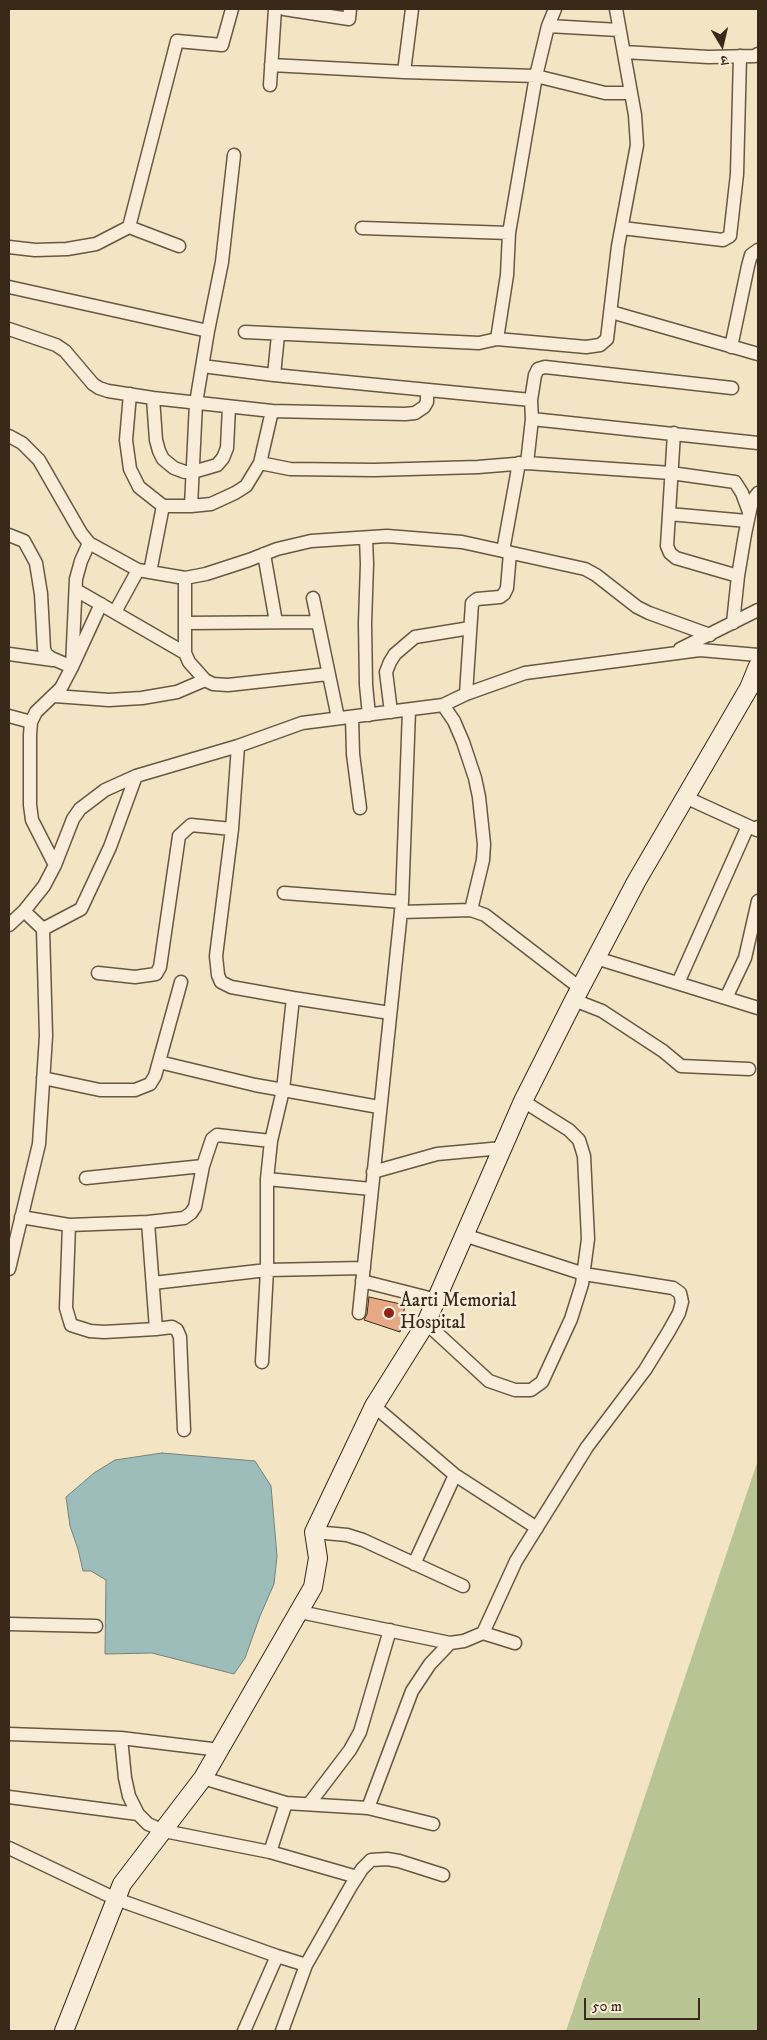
<!DOCTYPE html>
<html>
<head>
<meta charset="utf-8">
<style>
	body { margin:0 }
	#map { position:relative; width:767px; height:2040px; overflow:hidden; background:#f3e4c3; font-family:"IM FELL DW Pica","Noto Serif Devanagari",serif }
	canvas { display:block }
	.frame { position:absolute; inset:0; border:10px solid #382918; pointer-events:none }
	.north { position:absolute; left:697px; top:20px; width:50px; height:50px; -webkit-text-stroke:4px #f7edd8; paint-order:stroke; rotate:171deg; font-size:14px; font-weight:700; line-height:20px; text-align:center; color:#382918 }
	.north::after { content:''; display:block; margin:auto; width:18px; height:22px; background:#382918; clip-path:polygon(50% 0,100% 100%,50% 72%,0 100%) }
	.scale { position:absolute; left:584px; top:1998px; width:116px; height:22px; box-sizing:border-box; border:2px solid #382918; border-top:0; padding-left:6px; font-size:15px; line-height:18px; white-space:nowrap; color:#382918; -webkit-text-stroke:4px #f7edd8; paint-order:stroke }
</style>
</head>
<body>
<div id="map">
<canvas width="767" height="2040"></canvas>
<div class="frame"></div>
<div class="north">उ</div>
<div class="scale">50 m</div>
</div>
<script>
const c = document.querySelector('canvas').getContext('2d');
c.lineJoin = 'round';
function paint(path, color) { c.fillStyle = color; c.fill(path, 'evenodd'); }
const toPath = rows => new Path2D(rows.map(r => 'M' + r).join(''));
function trace(path, color, width, dash) { c.strokeStyle = color; c.lineWidth = width; c.lineCap = dash ? 'butt' : 'round'; c.setLineDash(dash || []); c.stroke(path); }
function write(font, color, halo, rows, align = 'center') {
  c.font = font + ' "IM FELL DW Pica",serif'; c.lineWidth = 5; c.setLineDash([]); c.textBaseline = 'middle'; c.strokeStyle = halo; c.fillStyle = color; for (const [text, x, y, turn = 0] of rows) {
    c.save(); c.translate(x, y); c.rotate((+turn || 0) * Math.PI / 180); c.textAlign = isNaN(turn) ? turn : align; if (halo) c.strokeText(text, 0, 0); c.fillText(text, 0, 0); c.restore();
  }
}
paint(toPath([
	[758,1460,758,2031,566,2031]
]), '#b9c495');
const water = toPath([
	[162,1453,255,1461,271,1486,277,1556,274,1584,260,1616,245,1658,234,1674,152,1653,105,1654,106,1580,91,1571,83,1571,78,1549,70,1526,66,1497,94,1473,115,1460,162,1453]
]);
paint(water, '#9dbdbb');
trace(water, '#75827a', 1);
const building = toPath([
	[369,1297,405,1305,400,1332,364,1320,367,1314,369,1297]
]);
paint(building, '#e7a985');
trace(building, '#382918', 1);
const street = toPath([
	[284,9,349,19,350,9],
	[548,26,619,30],
	[624,52,708,57,755,56,758,54],
	[271,65,404,72,536,76,605,93,631,93],
	[404,72,412,9],
	[270,85,275,9],
	[129,227,179,246],
	[362,228,509,233],
	[622,228,723,240,730,236,737,174,740,56],
	[9,247,35,250,67,249,96,244,129,227,177,41,222,45,232,9],
	[9,287,208,331],
	[611,312,758,354],
	[9,329,56,345,65,351,93,384,99,388,108,391,153,398,272,411,405,414,415,413,424,407,427,402,427,390],
	[245,332,479,343,497,339,507,275,509,233,536,76,548,26,555,9],
	[497,339,586,347,600,345,607,339,618,246,637,145,635,115,616,9],
	[731,347,748,266,751,255,758,250],
	[202,366,274,375,531,400,532,419,527,463],
	[274,375,278,335],
	[130,394,126,440,130,469,139,487,163,506,191,506,211,504,235,493,246,486,260,463,272,411],
	[153,398,156,440,159,451,163,459,174,468,185,472,193,472,217,465,223,458,227,448,229,407],
	[531,400,535,375,538,369,545,367,732,388],
	[532,419,758,443],
	[674,433,667,546,670,553,676,558,738,576],
	[9,436,22,443,39,460,81,533,89,543,138,570,185,578,206,574,249,560,277,549,311,541,387,536,462,542,585,569,596,575,637,607,649,613,710,635],
	[260,463,290,469,374,470,478,467,527,463,671,473,735,482,742,493,749,512],
	[191,506,196,403,208,331,222,262,234,155],
	[669,514,747,521],
	[9,535,24,541,36,563,41,594,44,649,46,654,51,658,72,667,101,604],
	[366,538,367,564,365,623,366,685,369,715],
	[503,551,519,463],
	[264,554,276,622],
	[150,572,163,506],
	[185,578,185,653,189,662,205,680,213,684,228,685,328,674],
	[76,590,185,653],
	[313,598,338,718],
	[115,612,138,570],
	[185,623,316,622],
	[733,623,738,576,745,534,752,501,758,493],
	[680,649,758,610],
	[9,654,53,660],
	[466,694,472,603,477,599,500,597,504,594,507,588,510,553],
	[55,696,109,700,142,698,177,692,205,680],
	[443,705,454,721,463,742,475,778,479,797,484,844,483,860,471,910],
	[391,712,386,672,390,662,395,654,415,637,470,628],
	[9,716,31,722],
	[352,717,353,754,360,808],
	[238,746,232,829,216,956,218,975,221,982,231,987,293,998,390,1013],
	[685,797,757,830,758,827],
	[55,865,32,820,30,805,30,735,31,722,36,712,61,688,72,667,76,579,81,561,89,543],
	[284,893,402,902],
	[401,912,471,910,485,915,580,988],
	[9,925,24,911,44,886,55,865,73,819,80,809,105,790,136,776,238,746,302,723,443,705,466,694,525,673,700,650,758,655],
	[43,929,81,909,110,847,136,776],
	[596,958,758,1008],
	[98,973,135,977,156,974,160,967,179,836,191,825,232,829],
	[678,983,748,826],
	[726,998,745,958,758,901],
	[574,1000,602,1011,663,1051,681,1066,749,1069],
	[159,1062,255,1085,379,1107],
	[43,1078,100,1090,135,1090,150,1084,155,1076,181,982],
	[373,1172,437,1154,502,1148],
	[86,1178,203,1166],
	[267,1179,371,1189],
	[21,1217,69,1225,148,1222,184,1218,191,1213,195,1207,203,1166,212,1139,217,1135,271,1141],
	[148,1222,156,1329,172,1327,177,1330,180,1337,184,1430],
	[69,1225,66,1308,71,1325,90,1331,104,1332,156,1329],
	[464,1235,584,1274,673,1288,680,1293,682,1302,679,1313,669,1331,645,1370,587,1447,516,1561,483,1633],
	[9,1269,39,1144,46,1036,43,929,24,911],
	[362,1281,437,1300],
	[153,1283,267,1270,364,1268],
	[359,1313,402,902,409,710],
	[426,1323,489,1381,515,1390,531,1390,542,1382,571,1319,582,1284,588,1239,584,1156,579,1140,569,1130,523,1101],
	[262,1362,267,1270,267,1179,271,1141,283,1090,293,998],
	[374,1406,455,1475,537,1528],
	[314,1532,347,1535,363,1540,463,1586],
	[414,1564,455,1475],
	[300,1612,450,1643,464,1641,483,1633,515,1643],
	[9,1624,96,1626],
	[9,1734,121,1738,220,1750],
	[121,1738,125,1778,129,1796,138,1814,148,1824,164,1831,270,1852,357,1877],
	[203,1778,286,1803,368,1808,433,1824],
	[9,1797,138,1814],
	[309,1804,350,1750,360,1732,390,1630],
	[368,1808,412,1691,430,1664,450,1643],
	[9,1848,116,1899,277,1956,306,1965],
	[270,1852,286,1803],
	[244,2031,277,1956],
	[282,2031,306,1965,351,1886,362,1869,371,1860,387,1859,399,1861,443,1875]
]);
const secondary = toPath([
	[64,2031,122,1884,203,1778,313,1587,318,1558,314,1532,374,1406,426,1323,523,1101,574,1000,636,882,749,688,758,666]
]);
trace(street, '#675843', 15);
trace(secondary, '#382918', 20);
trace(street, '#f7edd8', 12);
trace(secondary, '#f7edd8', 18);
for (const [x, y, r, color] of [
	[389,1313,6,"#8f2418"]
]) { const dot = new Path2D(); dot.arc(x, y, r, 0, 2 * Math.PI); c.fillStyle = color; c.fill(dot); trace(dot, '#f7edd8', 2); }
write('19px', '#382918', '#f7edd8', [
	["Aarti Memorial",400,1302],
	["Hospital",400,1324]
], 'left');
</script>
</body>
</html>
